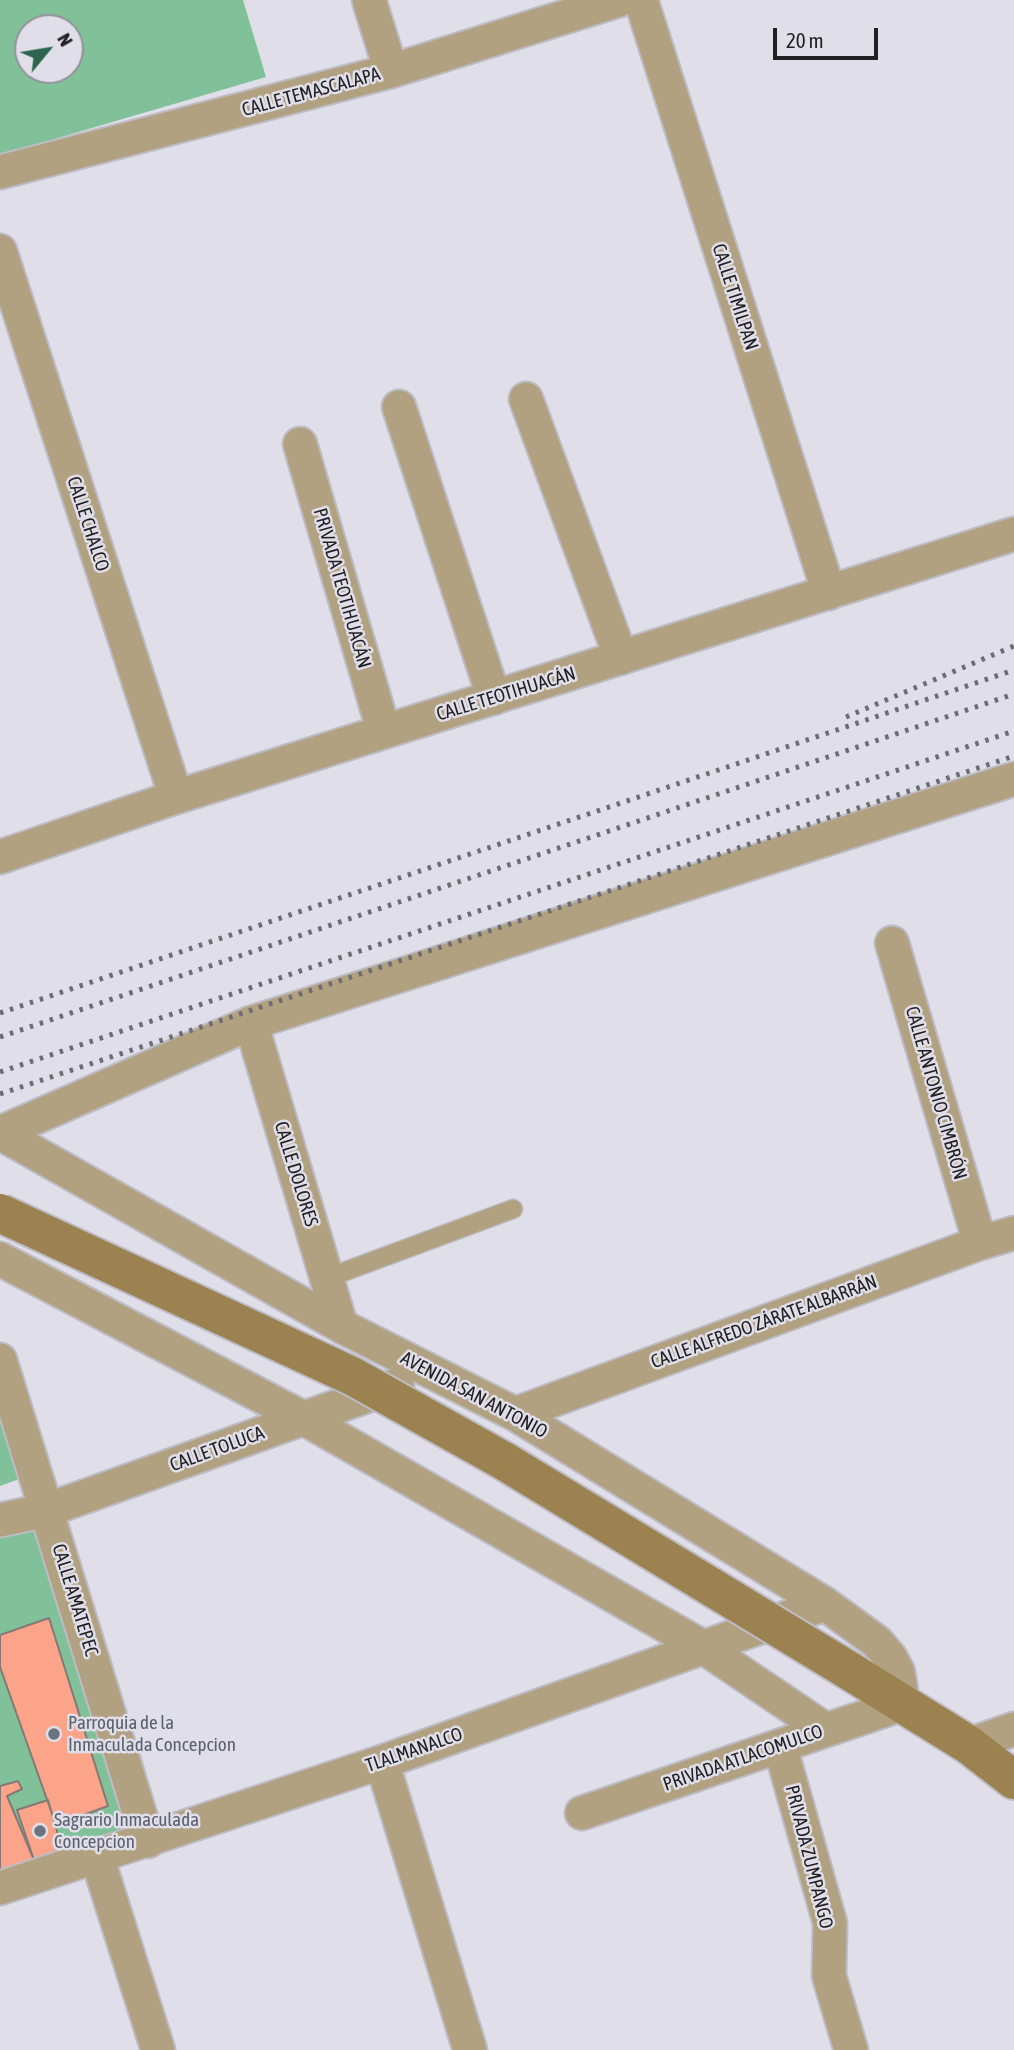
<!DOCTYPE html>
<html>
<head>
<meta charset="utf-8">
<style>
	body { margin:0 }
	#map { position:relative; width:1014px; height:2050px; overflow:hidden; background:#e0dee8; font-family:"Asap Condensed",sans-serif }
	canvas { display:block }
	.north { position:absolute; left:14px; top:14px; width:70px; height:70px; box-sizing:border-box; background:#e0dee8; border:2px solid #939299; border-radius:50%; rotate:60deg; font-size:19px; font-weight:700; line-height:28px; text-align:center; color:#201f22 }
	.north::after { content:''; display:block; margin:auto; width:24px; height:32px; background:#2b654e; clip-path:polygon(50% 0,100% 100%,50% 72%,0 100%) }
	.scale { position:absolute; left:773px; top:28px; width:105px; height:32px; box-sizing:border-box; border:4px solid #201f22; border-top:0; padding-left:9px; font-size:21px; line-height:24px; white-space:nowrap; color:#201f22; -webkit-text-stroke:5px #e0dee8; paint-order:stroke }
</style>
</head>
<body>
<div id="map">
<canvas width="1014" height="2050"></canvas>
<div class="north">N</div>
<div class="scale">20 m</div>
</div>
<script>
const c = document.querySelector('canvas').getContext('2d');
c.lineJoin = 'round';
function paint(path, color) { c.fillStyle = color; c.fill(path, 'evenodd'); }
const toPath = rows => new Path2D(rows.map(r => 'M' + r).join(''));
function trace(path, color, width, dash) { c.strokeStyle = color; c.lineWidth = width; c.lineCap = dash ? 'butt' : 'round'; c.setLineDash(dash || []); c.stroke(path); }
function write(font, color, halo, rows, align = 'center') {
  c.font = font + ' "Asap Condensed",sans-serif'; c.lineWidth = 5; c.setLineDash([]); c.textBaseline = 'middle'; c.strokeStyle = halo; c.fillStyle = color; for (const [text, x, y, turn = 0] of rows) {
    c.save(); c.translate(x, y); c.rotate((+turn || 0) * Math.PI / 180); c.textAlign = isNaN(turn) ? turn : align; if (halo) c.strokeText(text, 0, 0); c.fillText(text, 0, 0); c.restore();
  }
}
paint(toPath([
	[0,0,243,0,266,77,0,155],
	[28,28,70,28,70,70,28,70],
	[0,1378,30,1475,0,1486],
	[42,1520,145,1832,0,1873,0,1528]
]), '#80c19a');
const building = toPath([
	[49,1618,108,1806,56,1825,0,1667,0,1635,49,1618],
	[18,1781,22,1789,7,1796,34,1860,0,1870,0,1786,18,1781],
	[48,1800,63,1852,34,1860,17,1810,48,1800]
]);
paint(building, '#fba48a');
trace(building, '#847976', 2);
const lane = toPath([
	[327,1278,513,1209]
]);
const street = toPath([
	[369,0,391,71],
	[641,0,829,593],
	[0,172,391,71,619,0],
	[0,251,176,797],
	[526,399,621,658],
	[399,407,494,698],
	[300,444,384,732],
	[0,857,176,797,1014,534],
	[892,943,980,1243],
	[251,1023,341,1326],
	[0,1133,341,1326,515,1414,825,1604,877,1642,890,1657,898,1672,903,1704,582,1813],
	[0,1133,251,1023,1014,779],
	[0,1259,303,1418,703,1647,826,1730],
	[0,1360,148,1841],
	[515,1414,980,1243,1014,1233],
	[0,1520,47,1510,397,1385],
	[969,1745,1014,1729],
	[780,1746,830,1923,829,1976,851,2050],
	[382,1762,470,2050],
	[97,1857,158,2050],
	[0,1888,382,1762,825,1604]
]);
const secondary = toPath([
	[848,1670,969,1745,1014,1780]
]);
trace(lane, '#bdbcc4', 21);
trace(street, '#bdbcc4', 37);
trace(secondary, '#bdbcc4', 42);
trace(lane, '#b2a180', 18);
trace(street, '#b2a180', 33);
trace(secondary, '#9c8250', 38);
trace(toPath([
	[846,717,1014,646],
	[0,1013,1014,670],
	[0,1037,1014,694],
	[0,1072,1014,731],
	[0,1094,1014,756]
]), '#6d6c72', 5, [3.5, 7]);
const secondaryBridge = toPath([
	[0,1213,352,1376,504,1461,848,1670]
]);
trace(secondaryBridge, '#bdbcc4', 42, []);
trace(secondaryBridge, '#9c8250', 38);
for (const [x, y, r, color] of [
	[54,1734,7,"#6b7280"],
	[40,1831,7,"#6b7280"]
]) { const dot = new Path2D(); dot.arc(x, y, r, 0, 2 * Math.PI); c.fillStyle = color; c.fill(dot); trace(dot, '#e0dee8', 2.5); }
write('19px', '#201f22', '#e0dee8', [
	["CALLE TEMASCALAPA",311,92,-15],
	["CALLE TIMILPAN",735,297,72],
	["CALLE CHALCO",88,524,72],
	["PRIVADA TEOTIHUACÁN",342,588,74],
	["CALLE TEOTIHUACÁN",506,694,-17],
	["CALLE ANTONIO CIMBRÓN",936,1093,74],
	["CALLE DOLORES",296,1174,73],
	["CALLE ALFREDO ZÁRATE ALBARRÁN",764,1322,-20],
	["AVENIDA SAN ANTONIO",474,1395,28],
	["CALLE TOLUCA",217,1449,-20],
	["CALLE AMATEPEC",75,1600,73],
	["TLALMANALCO",414,1750,-19],
	["PRIVADA ATLACOMULCO",743,1758,-19],
	["PRIVADA ZUMPANGO",809,1857,76]
]);
write('19px', '#5b616d', '#e0dee8', [
	["Parroquia de la",68,1723],
	["Inmaculada Concepcion",68,1745],
	["Sagrario Inmaculada",54,1820],
	["Concepcion",54,1842]
], 'left');
</script>
</body>
</html>
